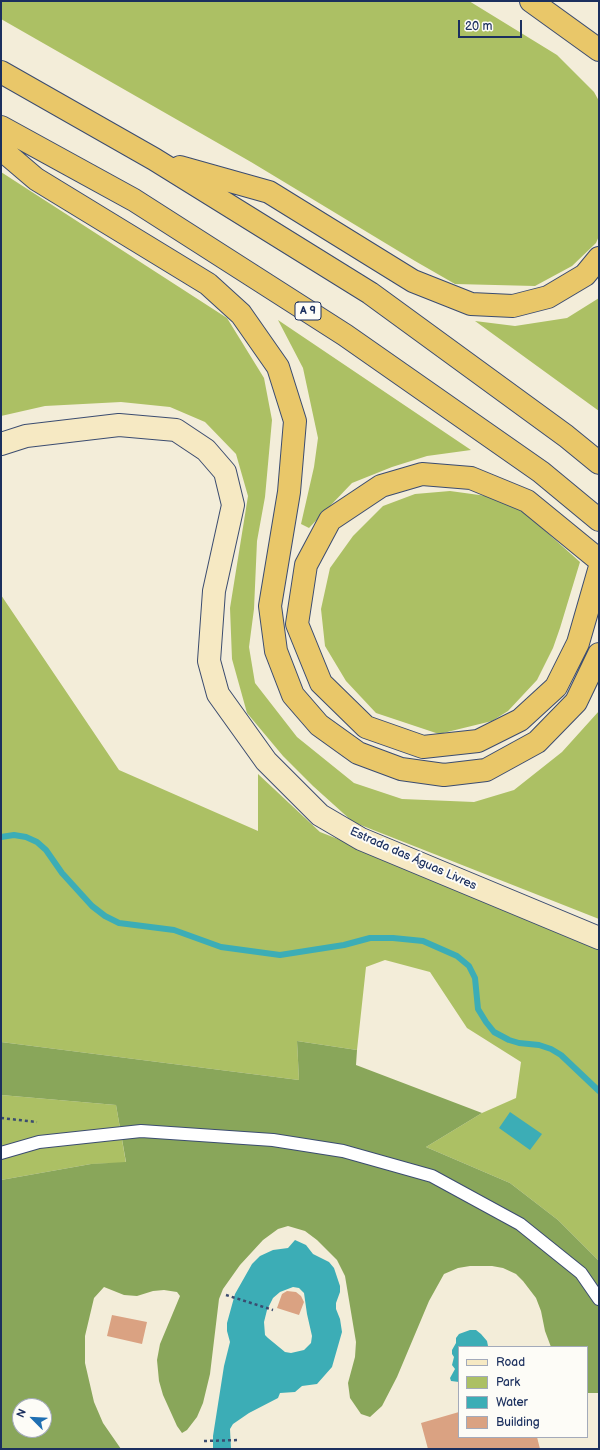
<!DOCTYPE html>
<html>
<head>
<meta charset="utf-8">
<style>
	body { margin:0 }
	#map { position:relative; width:600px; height:1450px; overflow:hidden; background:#f3edd9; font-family:"Balsamiq Sans",sans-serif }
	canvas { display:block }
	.frame { position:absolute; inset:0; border:2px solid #1b2f5e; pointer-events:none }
	.legend { position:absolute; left:458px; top:1346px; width:130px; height:92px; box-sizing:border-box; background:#fdfcf7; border:1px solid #a3aaba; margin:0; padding:5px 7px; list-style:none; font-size:12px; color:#1b2f5e }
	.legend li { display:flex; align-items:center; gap:8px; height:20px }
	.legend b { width:20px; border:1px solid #a3aaba }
	.north { position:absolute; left:12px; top:1398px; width:40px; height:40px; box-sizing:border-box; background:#fdfcf7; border:1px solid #a3aaba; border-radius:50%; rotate:294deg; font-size:11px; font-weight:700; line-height:16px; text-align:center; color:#1b2f5e }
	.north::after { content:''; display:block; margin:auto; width:14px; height:18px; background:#1f6fb2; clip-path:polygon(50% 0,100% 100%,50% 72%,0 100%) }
	.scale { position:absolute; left:458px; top:20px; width:64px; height:18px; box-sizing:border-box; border:2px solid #1b2f5e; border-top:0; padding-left:5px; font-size:12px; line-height:14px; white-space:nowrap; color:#1b2f5e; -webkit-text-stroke:3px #fdfcf7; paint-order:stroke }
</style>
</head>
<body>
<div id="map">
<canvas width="600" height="1450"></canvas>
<div class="frame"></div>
<ul class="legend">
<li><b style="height:5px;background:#f6e9c3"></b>Road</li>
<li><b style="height:11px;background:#acc064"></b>Park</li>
<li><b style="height:11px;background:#3cadb6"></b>Water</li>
<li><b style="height:11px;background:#daa282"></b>Building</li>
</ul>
<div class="north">N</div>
<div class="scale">20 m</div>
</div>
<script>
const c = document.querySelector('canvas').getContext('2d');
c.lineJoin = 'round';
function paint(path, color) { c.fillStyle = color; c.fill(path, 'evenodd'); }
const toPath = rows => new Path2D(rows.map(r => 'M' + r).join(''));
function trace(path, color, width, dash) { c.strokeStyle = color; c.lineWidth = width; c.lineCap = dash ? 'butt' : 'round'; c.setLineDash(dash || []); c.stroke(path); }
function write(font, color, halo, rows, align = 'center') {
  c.font = font + ' "Balsamiq Sans",sans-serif'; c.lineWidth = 4; c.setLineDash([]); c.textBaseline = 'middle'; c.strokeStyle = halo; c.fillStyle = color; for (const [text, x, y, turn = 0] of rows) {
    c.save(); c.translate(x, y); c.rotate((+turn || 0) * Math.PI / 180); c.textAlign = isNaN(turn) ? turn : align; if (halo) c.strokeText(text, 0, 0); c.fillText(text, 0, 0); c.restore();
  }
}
paint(toPath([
	[1,1,469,1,557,55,594,92,599,101,599,236,596,243,572,266,535,286,455,284,415,261,251,162,1,19],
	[1,172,227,318,264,378,272,420,265,497,257,541,254,609,249,647,255,683,297,737,354,783,402,799,474,802,514,790,562,752,599,711,599,919,353,822,313,786,283,756,247,713,232,659,230,608,248,496,236,454,205,422,170,407,121,402,45,406,1,416],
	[599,298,599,411,475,321,515,326,567,318],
	[278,320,471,450,427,456,392,467,352,483,309,528,301,524,314,467,318,438,303,368],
	[450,491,494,497,524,512,580,562,560,628,553,648,537,680,508,711,492,721,439,734,376,713,346,681,325,646,321,609,330,568,353,536,383,506,415,494],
	[1,595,119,770,258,831,258,774,320,832,599,941,599,1261,558,1220,510,1183,426,1147,482,1113,516,1098,521,1062,467,1028,430,972,385,960,366,967,357,1050,297,1041,299,1080,1,1042],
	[1,1095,116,1105,126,1163,91,1164,1,1180]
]), '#acc064');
paint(toPath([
	[297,1041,357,1050,356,1065,482,1113,426,1147,510,1183,558,1220,599,1261,599,1393,587,1393,587,1347,551,1347,545,1331,541,1311,536,1298,523,1281,516,1274,503,1268,492,1266,470,1266,458,1268,444,1274,429,1301,397,1377,382,1406,370,1417,361,1414,350,1398,348,1383,355,1357,356,1342,345,1276,337,1260,317,1240,305,1231,288,1226,278,1229,263,1240,240,1265,223,1289,219,1299,210,1374,203,1403,197,1417,187,1430,182,1433,177,1426,163,1395,159,1381,157,1360,160,1344,180,1296,177,1292,164,1290,153,1291,137,1296,124,1295,104,1287,94,1298,85,1336,85,1363,94,1402,103,1423,121,1449,1,1449,1,1180,91,1164,126,1162,116,1105,1,1095,1,1042,299,1080],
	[20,1406,44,1406,44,1430,20,1430]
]), '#89a65a');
paint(toPath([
	[510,1112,542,1134,530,1150,499,1128],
	[295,1240,306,1245,313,1254,329,1262,334,1268,340,1286,340,1292,336,1303,336,1309,340,1319,342,1332,332,1367,317,1384,302,1386,295,1392,280,1393,278,1398,249,1413,233,1424,230,1429,231,1449,213,1449,213,1436,224,1366,230,1342,227,1331,227,1323,235,1294,252,1264,260,1256,273,1250,288,1248],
	[293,1287,299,1288,304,1293,307,1314,312,1336,311,1343,304,1350,291,1353,285,1352,268,1338,265,1335,264,1322,267,1310,273,1298,280,1292],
	[470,1330,476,1330,481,1334,487,1341,488,1346,459,1347,459,1382,451,1381,450,1378,455,1369,452,1365,454,1357,452,1354,452,1350,456,1343,456,1338,459,1334]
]), '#3cadb6');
trace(toPath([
	[1,837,14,835,26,837,37,842,46,850,62,873,92,906,105,916,119,923,174,930,221,947,280,955,344,945,370,938,393,938,423,941,457,956,469,966,475,978,478,1009,486,1022,494,1032,509,1040,519,1043,539,1045,551,1049,561,1055,599,1091]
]), '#3cadb6', 6);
paint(toPath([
	[287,1291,296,1292,301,1296,304,1302,299,1315,277,1308,282,1294],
	[112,1315,147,1322,142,1344,107,1336],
	[459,1412,459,1437,537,1437,540,1449,428,1449,421,1423]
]), '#daa282');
const lane = toPath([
	[1,1153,39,1142,141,1131,273,1140,343,1151,432,1176,520,1224,581,1273,599,1299]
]);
const secondary = toPath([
	[1,444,26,436,119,425,176,430,206,450,225,472,233,505,214,591,209,661,218,694,266,761,320,815,361,839,599,938]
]);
const highway = toPath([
	[531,1,599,50],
	[1,72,154,159,370,293,566,436,599,463],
	[1,127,134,200,345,335,541,472,599,520],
	[1,149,36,179,208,284,241,314,278,367,295,421,289,492,270,606,276,651,293,695,319,725,358,753,401,769,444,775,486,770,537,742,576,702,599,654],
	[180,167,269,192,413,281,471,304,513,306,548,297,585,275,599,258],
	[599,560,527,501,471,478,422,474,381,486,330,520,306,565,297,624,321,683,366,727,423,747,478,741,520,720,556,687,578,643,599,570]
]);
trace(lane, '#3b4c70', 14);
trace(secondary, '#3b4c70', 24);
trace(highway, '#3b4c70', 24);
trace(toPath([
	[1,1118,37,1122],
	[226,1295,273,1310],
	[204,1441,239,1440]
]), '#3b4c70', 2.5, [3, 3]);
trace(lane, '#fff', 12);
trace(secondary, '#f6e9c3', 22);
trace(highway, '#e9c769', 22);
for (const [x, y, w] of [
	[308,311,26]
]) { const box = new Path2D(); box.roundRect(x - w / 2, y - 9, w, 18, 3); c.fillStyle = '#fdfcf7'; c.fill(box); trace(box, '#1b2f5e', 1); }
write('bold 11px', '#1b2f5e', null, [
	["A 9",308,311]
]);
write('12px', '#1b2f5e', '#fdfcf7', [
	["Estrada das Águas Livres",413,859,24]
]);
</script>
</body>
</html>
